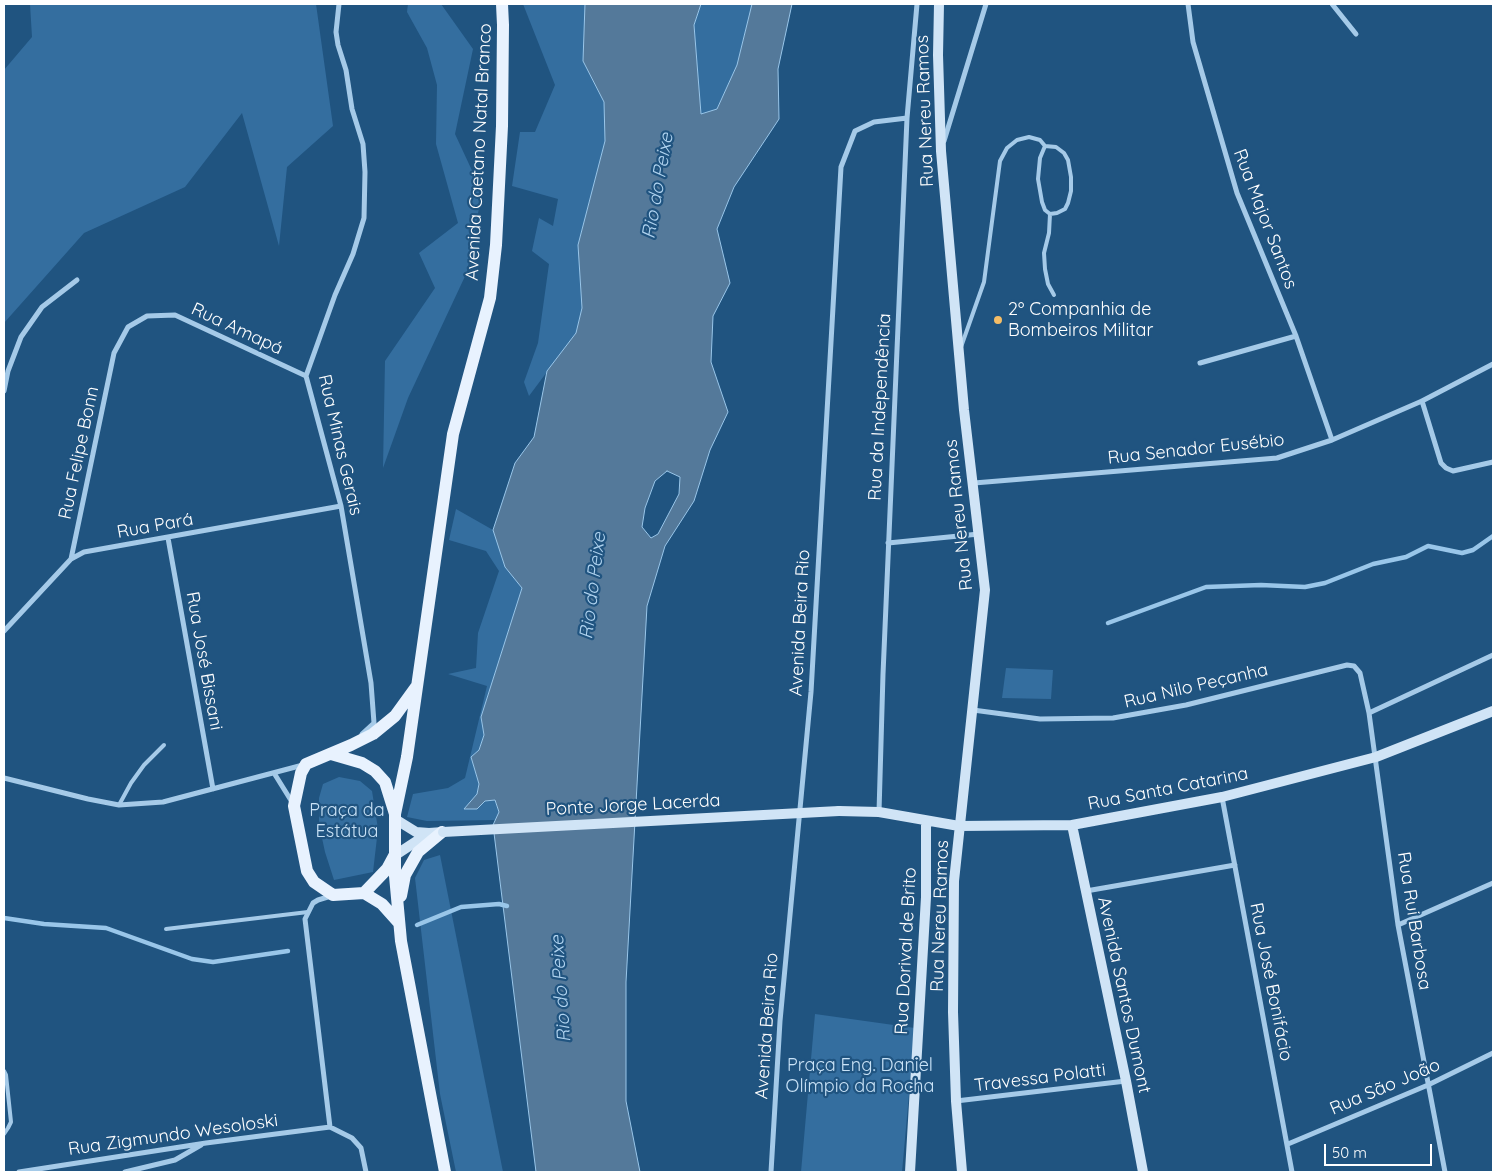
<!DOCTYPE html>
<html>
<head>
<meta charset="utf-8">
<style>
	body { margin:0 }
	#map { position:relative; width:1497px; height:1176px; overflow:hidden; background:#205480; font-family:Quicksand,sans-serif }
	canvas { display:block }
	.frame { position:absolute; inset:0; border:5px solid #fff; pointer-events:none }
	.scale { position:absolute; left:1324px; top:1144px; width:108px; height:22px; box-sizing:border-box; border:2px solid #fff; border-top:0; padding-left:6px; font-size:15px; line-height:18px; white-space:nowrap; color:#fff; -webkit-text-stroke:4px #205480; paint-order:stroke }
</style>
</head>
<body>
<div id="map">
<canvas width="1497" height="1176"></canvas>
<div class="frame"></div>
<div class="scale">50 m</div>
</div>
<script>
const c = document.querySelector('canvas').getContext('2d');
c.lineJoin = 'round';
function paint(path, color) { c.fillStyle = color; c.fill(path, 'evenodd'); }
const toPath = rows => new Path2D(rows.map(r => 'M' + r).join(''));
function trace(path, color, width, dash) { c.strokeStyle = color; c.lineWidth = width; c.lineCap = dash ? 'butt' : 'round'; c.setLineDash(dash || []); c.stroke(path); }
function write(font, color, halo, rows, align = 'center') {
  c.font = font + ' Quicksand,sans-serif'; c.lineWidth = 4.5; c.setLineDash([]); c.textBaseline = 'middle'; c.strokeStyle = halo; c.fillStyle = color; for (const [text, x, y, turn = 0] of rows) {
    c.save(); c.translate(x, y); c.rotate((+turn || 0) * Math.PI / 180); c.textAlign = isNaN(turn) ? turn : align; if (halo) c.strokeText(text, 0, 0); c.fillText(text, 0, 0); c.restore();
  }
}
paint(toPath([
	[30,4,316,4,333,126,287,167,279,246,242,113,185,187,84,233,4,323,4,70,32,37],
	[408,4,441,4,473,49,455,134,482,192,467,272,408,398,383,468,385,361,435,288,419,253,458,223,436,144,437,85,427,48,407,12],
	[523,4,585,4,583,61,604,102,605,141,578,245,582,308,576,333,529,396,524,382,538,343,549,264,532,251,539,218,553,226,558,199,512,186,520,132,535,132,555,85],
	[701,4,752,4,737,65,717,109,701,114,694,25],
	[456,509,493,530,505,567,522,588,481,717,484,735,479,750,471,757,479,784,477,794,465,808,485,801,495,800,499,813,496,820,427,821,407,817,413,794,448,788,465,778,487,686,448,674,476,668,478,633,499,571,486,551,449,540],
	[1006,668,1053,670,1051,699,1002,698],
	[339,777,360,781,372,791,378,829,373,872,334,880,325,852,319,824,319,798,323,784],
	[440,855,503,1172,456,1172,440,1094,415,878,424,860],
	[815,1014,915,1028,902,1172,801,1172]
]), '#346e9f');
const water = toPath([
	[585,4,701,4,694,25,701,114,717,109,737,65,752,4,792,4,778,69,779,119,734,187,717,229,730,283,713,316,711,362,728,412,710,450,694,501,665,546,647,606,626,982,626,1101,640,1172,536,1172,493,825,499,812,495,800,485,801,477,809,464,809,477,794,479,784,471,757,479,750,484,735,481,717,522,588,505,567,493,530,515,463,534,437,547,371,576,333,582,308,578,245,605,141,604,102,583,61,585,4],
	[667,471,680,477,679,494,658,534,651,538,642,527,645,508,655,481,667,471]
]);
paint(water, '#54799a');
trace(water, '#99c6e9', 1);
trace(toPath([
	[1108,623,1206,587,1261,585,1305,587,1325,583,1373,564,1406,557,1428,546,1462,553,1473,550,1493,536],
	[4,918,44,924,106,928,192,959,213,962,288,951],
	[417,925,461,907,499,904,507,906]
]), '#99c6e9', 4.5);
trace(toPath([
	[1050,214,1049,233,1044,253,1045,269,1048,284,1054,295],
	[961,347,984,282,1000,161,1007,148,1017,140,1029,137,1040,140,1045,146,1056,147,1064,153,1068,160,1071,177,1071,191,1068,203,1065,209,1057,213,1050,214,1045,210,1042,202,1038,179,1040,158,1045,146],
	[119,805,131,783,144,765,164,745],
	[166,929,308,912],
	[4,1071,6,1075,11,1122,8,1128,4,1134]
]), '#a5cae8', 4);
trace(toPath([
	[339,4,336,32,338,45,346,70,352,109,363,144,365,172,364,218,353,254,335,295,306,376,341,506,371,683,374,723,362,734],
	[1188,4,1193,42,1237,193,1296,336,1332,440],
	[1332,4,1356,34],
	[944,141,986,4],
	[1200,363,1296,336],
	[4,391,8,371,21,337,42,307,77,280],
	[1422,401,1441,463,1446,468,1453,471,1493,462],
	[974,483,1277,458,1332,440,1422,401,1493,364],
	[168,538,213,789],
	[888,543,979,534],
	[71,559,114,353,128,327,147,316,175,315,306,376],
	[4,631,71,559,84,552,341,506],
	[973,710,1040,719,1113,718,1186,705,1347,665,1354,666,1360,673,1369,713,1398,925,1445,1172],
	[1369,713,1493,655],
	[274,773,292,802],
	[4,778,88,799,119,805,163,802,303,765],
	[1222,797,1292,1172],
	[879,812,883,674,907,118,917,4],
	[1086,891,1235,865],
	[1398,925,1493,883],
	[956,1101,1126,1081],
	[330,1127,305,919,313,903,318,900,331,896],
	[330,1127,352,1138,361,1148,366,1172],
	[1288,1144,1428,1085,1493,1053],
	[19,1172,206,1143,330,1127],
	[125,1172,175,1160,201,1145],
	[771,1172,780,1021,811,692,841,167,855,131,874,122,907,118]
]), '#a5cae8', 5);
trace(toPath([
	[939,4,938,55,941,151,964,410,985,590,954,881,953,1012,956,1101,962,1172],
	[839,811,879,812,959,826,1072,825,1222,797,1376,757,1493,711],
	[395,819,416,832,429,833,443,832],
	[1072,825,1126,1081,1143,1172],
	[394,856,429,833],
	[910,1172,926,897,926,821]
]), '#d0e4f6', 10);
trace(toPath([
	[331,754,362,763,375,771,385,782,395,814,395,876,401,941,445,1172],
	[395,814,407,757,453,434,490,298,496,245,502,126,503,25,502,4],
	[394,856,387,869,364,893,333,895,314,882,307,871,294,806,301,773,306,764,351,745,373,734,395,716,416,687],
	[364,893,382,904,399,923],
	[401,896,405,875,418,852,442,832]
]), '#e8f2fe', 12);
trace(toPath([
	[443,832,839,811]
]), '#d0e4f6', 10);
for (const [x, y, r, color] of [
	[998,320,5,"#f5bd66"]
]) { const dot = new Path2D(); dot.arc(x, y, r, 0, 2 * Math.PI); c.fillStyle = color; c.fill(dot); trace(dot, '#205480', 2); }
write('18px', '#fff', '#205480', [
	["Rua Nereu Ramos",925,111,-92],
	["Avenida Caetano Natal Branco",479,152,-87],
	["Rua Major Santos",1265,219,69],
	["Rua Amapá",237,329,25],
	["Rua da Independência",880,407,-87],
	["Rua Minas Gerais",340,445,77],
	["Rua Senador Eusébio",1196,449,-6],
	["Rua Felipe Bonn",79,453,-78],
	["Rua Nereu Ramos",959,515,-96],
	["Rua Pará",155,526,-10],
	["Avenida Beira Rio",800,623,-87],
	["Rua José Bissani",204,661,80],
	["Rua Nilo Peçanha",1196,686,-13],
	["Rua Santa Catarina",1168,789,-11],
	["Ponte Jorge Lacerda",633,805,-3],
	["Rua Nereu Ramos",940,916,-88],
	["Rua Rui Barbosa",1414,921,81],
	["Rua Dorival de Brito",906,951,-87],
	["Rua José Bonifácio",1271,982,79],
	["Avenida Santos Dumont",1124,995,78],
	["Avenida Beira Rio",767,1026,-86],
	["Travessa Polatti",1040,1078,-7],
	["Rua São João",1385,1087,-23],
	["Rua Zigmundo Wesoloski",173,1135,-8]
]);
write('18px', '#fff', '#205480', [
	["2º Companhia de",1008,310],
	["Bombeiros Militar",1008,331]
], 'left');
write('18px', '#c9e2f6', '#205480', [
	["Praça da",347,811],
	["Estátua",347,832],
	["Praça Eng. Daniel",860,1066],
	["Olímpio da Rocha",860,1087]
]);
write('italic 19px', '#b1d4f0', '#205480', [
	["Rio do Peixe",658,186,-80],
	["Rio do Peixe",593,586,-83],
	["Rio do Peixe",561,989,-94]
]);
</script>
</body>
</html>
